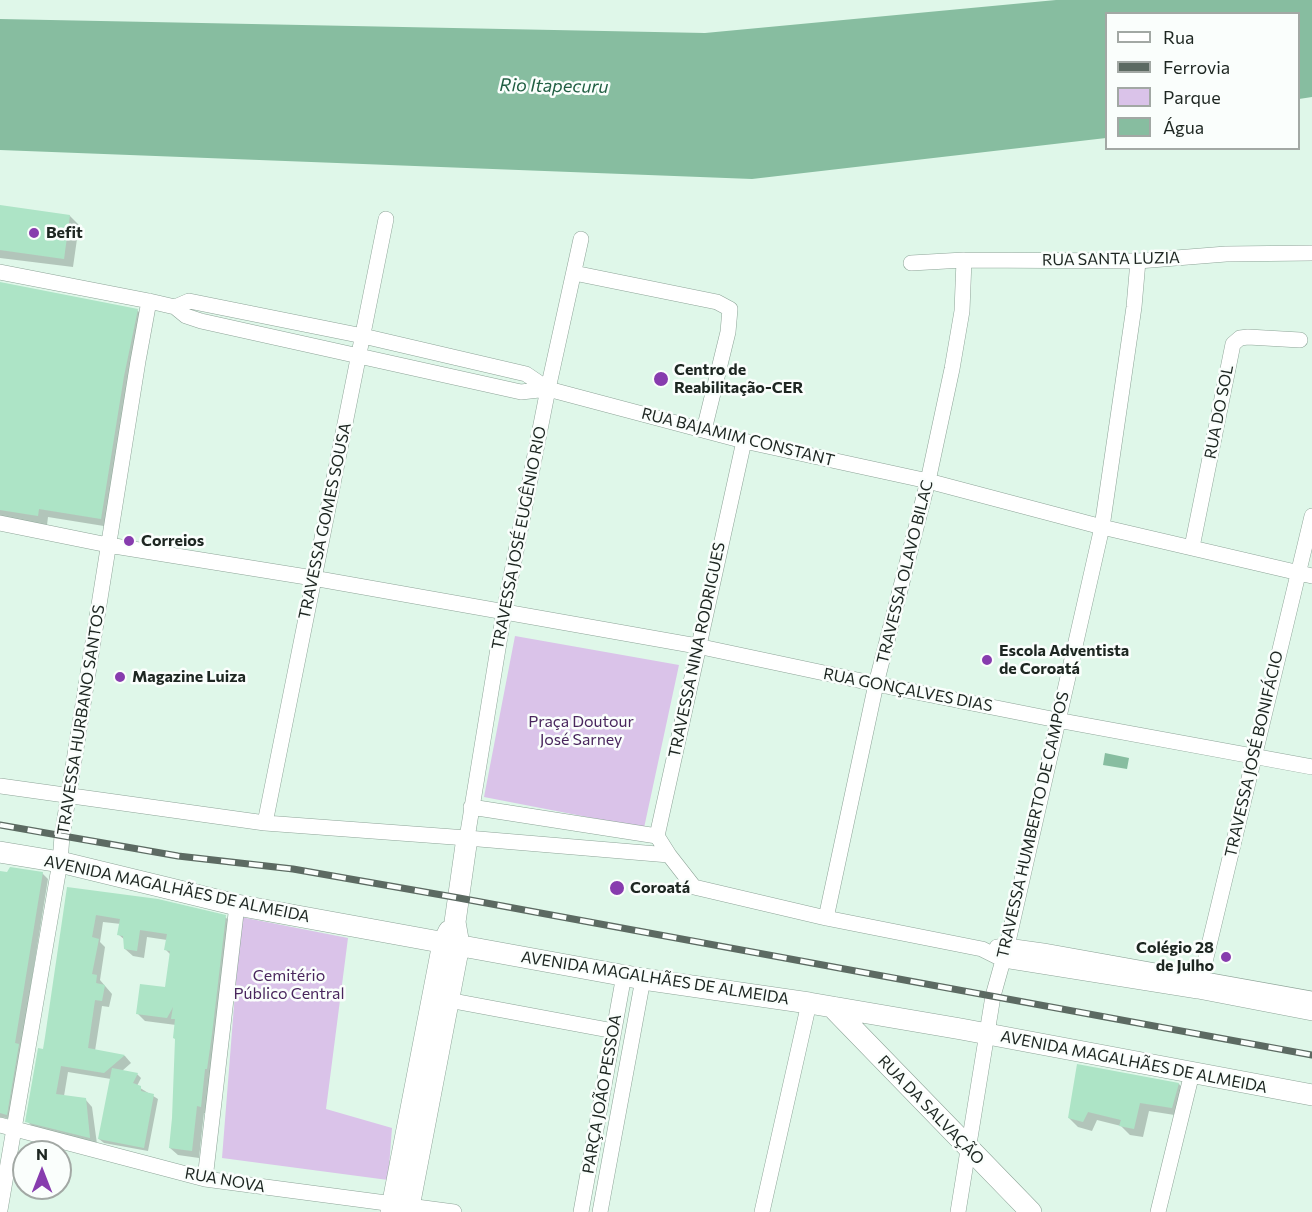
<!DOCTYPE html>
<html>
<head>
<meta charset="utf-8">
<style>
	body { margin:0 }
	#map { position:relative; width:1312px; height:1212px; overflow:hidden; background:#dff7e9; font-family:Commissioner,sans-serif }
	canvas { display:block }
	.legend { position:absolute; left:1105px; top:12px; width:195px; height:138px; box-sizing:border-box; background:#fafefc; border:2px solid #a2a8a4; margin:0; padding:8px 10px; list-style:none; font-size:18px; color:#1d2621 }
	.legend li { display:flex; align-items:center; gap:12px; height:30px }
	.legend b { width:30px; border:2px solid #a2a8a4 }
	.north { position:absolute; left:12px; top:1140px; width:60px; height:60px; box-sizing:border-box; background:#fafefc; border:2px solid #a2a8a4; border-radius:50%; rotate:0deg; font-size:16px; font-weight:700; line-height:24px; text-align:center; color:#1d2621 }
	.north::after { content:''; display:block; margin:auto; width:21px; height:27px; background:#873cae; clip-path:polygon(50% 0,100% 100%,50% 72%,0 100%) }
</style>
</head>
<body>
<div id="map">
<canvas width="1312" height="1212"></canvas>
<ul class="legend">
<li><b style="height:8px;background:#fff"></b>Rua</li>
<li><b style="height:8px;background:#5c6a62"></b>Ferrovia</li>
<li><b style="height:16px;background:#dac3e9"></b>Parque</li>
<li><b style="height:16px;background:#87bda0"></b>Água</li>
</ul>
<div class="north">N</div>
</div>
<script>
const c = document.querySelector('canvas').getContext('2d');
c.lineJoin = 'round';
function paint(path, color) { c.fillStyle = color; c.fill(path, 'evenodd'); }
const toPath = rows => new Path2D(rows.map(r => 'M' + r).join(''));
function trace(path, color, width, dash) { c.strokeStyle = color; c.lineWidth = width; c.lineCap = dash ? 'butt' : 'round'; c.setLineDash(dash || []); c.stroke(path); }
function write(font, color, halo, rows, align = 'center') {
  c.font = font + ' Commissioner,sans-serif'; c.lineWidth = 5; c.setLineDash([]); c.textBaseline = 'middle'; c.strokeStyle = halo; c.fillStyle = color; for (const [text, x, y, turn = 0] of rows) {
    c.save(); c.translate(x, y); c.rotate((+turn || 0) * Math.PI / 180); c.textAlign = isNaN(turn) ? turn : align; if (halo) c.strokeText(text, 0, 0); c.fillText(text, 0, 0); c.restore();
  }
}
paint(toPath([
	[515,636,679,665,644,828,484,797],
	[241,917,348,938,326,1109,392,1128,388,1180,222,1158]
]), '#dac3e9');
paint(toPath([
	[1056,0,1312,0,1312,97,1299,99,1298,14,1106,14,1106,138,752,179,0,150,0,19,705,33],
	[1105,753,1129,758,1127,769,1103,765]
]), '#87bda0');
paint(toPath([
	[0,206,70,216,79,225,73,267,0,258],
	[0,283,137,310,146,319,110,527,48,517,47,525,0,517],
	[0,873,42,873,48,879,21,1048,12,1119,0,1117],
	[69,888,225,917,233,924,208,1113,204,1113,199,1158,178,1155,170,1148,174,1118,176,1025,145,1021,138,1014,166,989,171,955,166,950,167,940,147,937,144,958,133,956,125,949,125,940,119,935,121,924,103,922,100,942,105,947,100,980,112,994,109,1007,102,1006,95,1051,125,1056,131,1063,122,1071,137,1074,141,1078,137,1086,158,1099,148,1151,104,1143,99,1139,111,1079,68,1072,64,1096,85,1099,92,1107,97,1144,34,1128,27,1121,44,1051],
	[1079,1066,1179,1084,1188,1094,1181,1116,1149,1111,1143,1137,1130,1135,1121,1126,1097,1120,1092,1131,1078,1127,1069,1118]
]), '#0003');
paint(toPath([
	[0,205,70,215,64,259,0,250],
	[0,282,138,309,124,376,101,519,39,509,38,516,0,510],
	[10,867,43,872,15,1043,19,1044,7,1115,0,1113,0,871,7,872],
	[67,887,158,899,226,915,212,1034,207,1069,205,1069,201,1107,197,1106,192,1151,169,1148,172,1118,175,1039,173,1038,175,1019,171,1019,173,1007,167,1018,136,1014,140,984,165,987,170,951,164,950,167,934,140,930,137,951,124,949,123,936,117,935,120,919,96,915,92,937,99,939,92,974,97,975,96,983,105,985,102,1001,95,1000,88,1048,125,1055,104,1073,61,1066,56,1094,86,1098,90,1138,25,1122,38,1048,43,1049,45,1037],
	[1077,1064,1179,1083,1172,1108,1140,1103,1134,1129,1119,1126,1121,1120,1088,1112,1083,1122,1068,1118],
	[112,1068,138,1073,133,1083,141,1086,141,1091,154,1094,144,1148,98,1139]
]), '#ade4c6');
const street = toPath([
	[911,263,964,260,1138,261,1226,254,1312,253],
	[0,272,149,301,175,307,186,316,201,321,521,392,548,389,744,441,928,481,1102,527,1312,576],
	[574,273,717,302,730,309,728,332,704,430],
	[175,307,189,301,363,336,526,374,548,389],
	[0,523,108,545,313,578,697,646,876,684,1057,720,1312,767],
	[1192,547,1233,344,1240,338,1248,337,1300,340],
	[0,786,265,823,467,838,669,855,694,887,826,918,982,949,1004,960,1198,991,1312,1013],
	[471,807,657,836],
	[265,823,386,219],
	[467,838,504,612,548,389,581,239],
	[669,855,657,836,744,441],
	[826,918,876,684,928,481,952,369,962,311,964,260],
	[997,947,1007,946,1043,951,1312,999],
	[1198,991,1312,516],
	[448,1000,614,1031],
	[0,1125,205,1179,454,1212],
	[205,1179,237,905],
	[0,1210,60,862,62,836,138,361,149,301],
	[581,1212,624,975],
	[600,1212,643,979],
	[762,1212,809,1003],
	[958,1212,993,996,1007,946,1102,527,1134,307,1138,261],
	[1158,1212,1192,1073]
]);
const secondary = toPath([
	[0,852,60,862,237,905,643,979,809,1003,961,1029,1312,1095],
	[832,1007,1031,1212],
	[391,1212,443,943,449,931],
	[408,1212,459,945,455,922,467,838]
]);
trace(street, '#8ea498', 16);
trace(secondary, '#8ea498', 22);
trace(street, '#fff', 15);
trace(secondary, '#fff', 21);
const rail = toPath([
	[0,825,178,856,293,869,459,898,1312,1055]
]);
trace(rail, '#5c6a62', 7);
trace(rail, '#fafefc', 4.5, [14]);
for (const [x, y, r, color] of [
	[34,233,6,"#873cae"],
	[661,379,8,"#873cae"],
	[129,541,6,"#873cae"],
	[987,660,6,"#873cae"],
	[120,677,6,"#873cae"],
	[617,888,8,"#873cae"],
	[1226,957,6,"#873cae"]
]) { const dot = new Path2D(); dot.arc(x, y, r, 0, 2 * Math.PI); c.fillStyle = color; c.fill(dot); trace(dot, '#fafefc', 2); }
write('bold 16px', '#1d2621', '#fafefc', [
	["Befit",46,233],
	["Centro de",674,370],
	["Reabilitação-CER",674,388],
	["Correios",141,541],
	["Escola Adventista",999,651],
	["de Coroatá",999,669],
	["Magazine Luiza",132,677],
	["Coroatá",630,888],
	["Colégio 28",1214,948,"right"],
	["de Julho",1214,966,"right"]
], 'left');
write('16px', '#1d2621', '#fafefc', [
	["RUA SANTA LUZIA",1111,259,-1],
	["RUA DO SOL",1219,412,-79],
	["RUA BAJAMIM CONSTANT",738,437,14],
	["TRAVESSA GOMES SOUSA",325,521,-78],
	["TRAVESSA JOSÉ EUGÊNIO RIO",519,538,-79],
	["TRAVESSA OLAVO BILAC",905,572,-76],
	["TRAVESSA NINA RODRIGUES",697,650,-78],
	["RUA GONÇALVES DIAS",908,690,11],
	["TRAVESSA HURBANO SANTOS",81,720,-81],
	["TRAVESSA JOSÉ BONIFÁCIO",1254,754,-77],
	["TRAVESSA HUMBERTO DE CAMPOS",1033,825,-77],
	["AVENIDA MAGALHÃES DE ALMEIDA",177,889,12],
	["AVENIDA MAGALHÃES DE ALMEIDA",655,978,9],
	["AVENIDA MAGALHÃES DE ALMEIDA",1134,1062,11],
	["PARÇA JOÃO PESSOA",602,1094,-80],
	["RUA DA SALVAÇÃO",931,1110,46],
	["RUA NOVA",225,1180,10]
]);
write('16px', '#49265d', '#fafefc', [
	["Praça Doutour",581,722],
	["José Sarney",581,740],
	["Cemitério",289,976],
	["Público Central",289,994]
]);
write('italic 18px', '#215f43', '#fafefc', [
	["Rio Itapecuru",554,86,1]
]);
</script>
</body>
</html>
